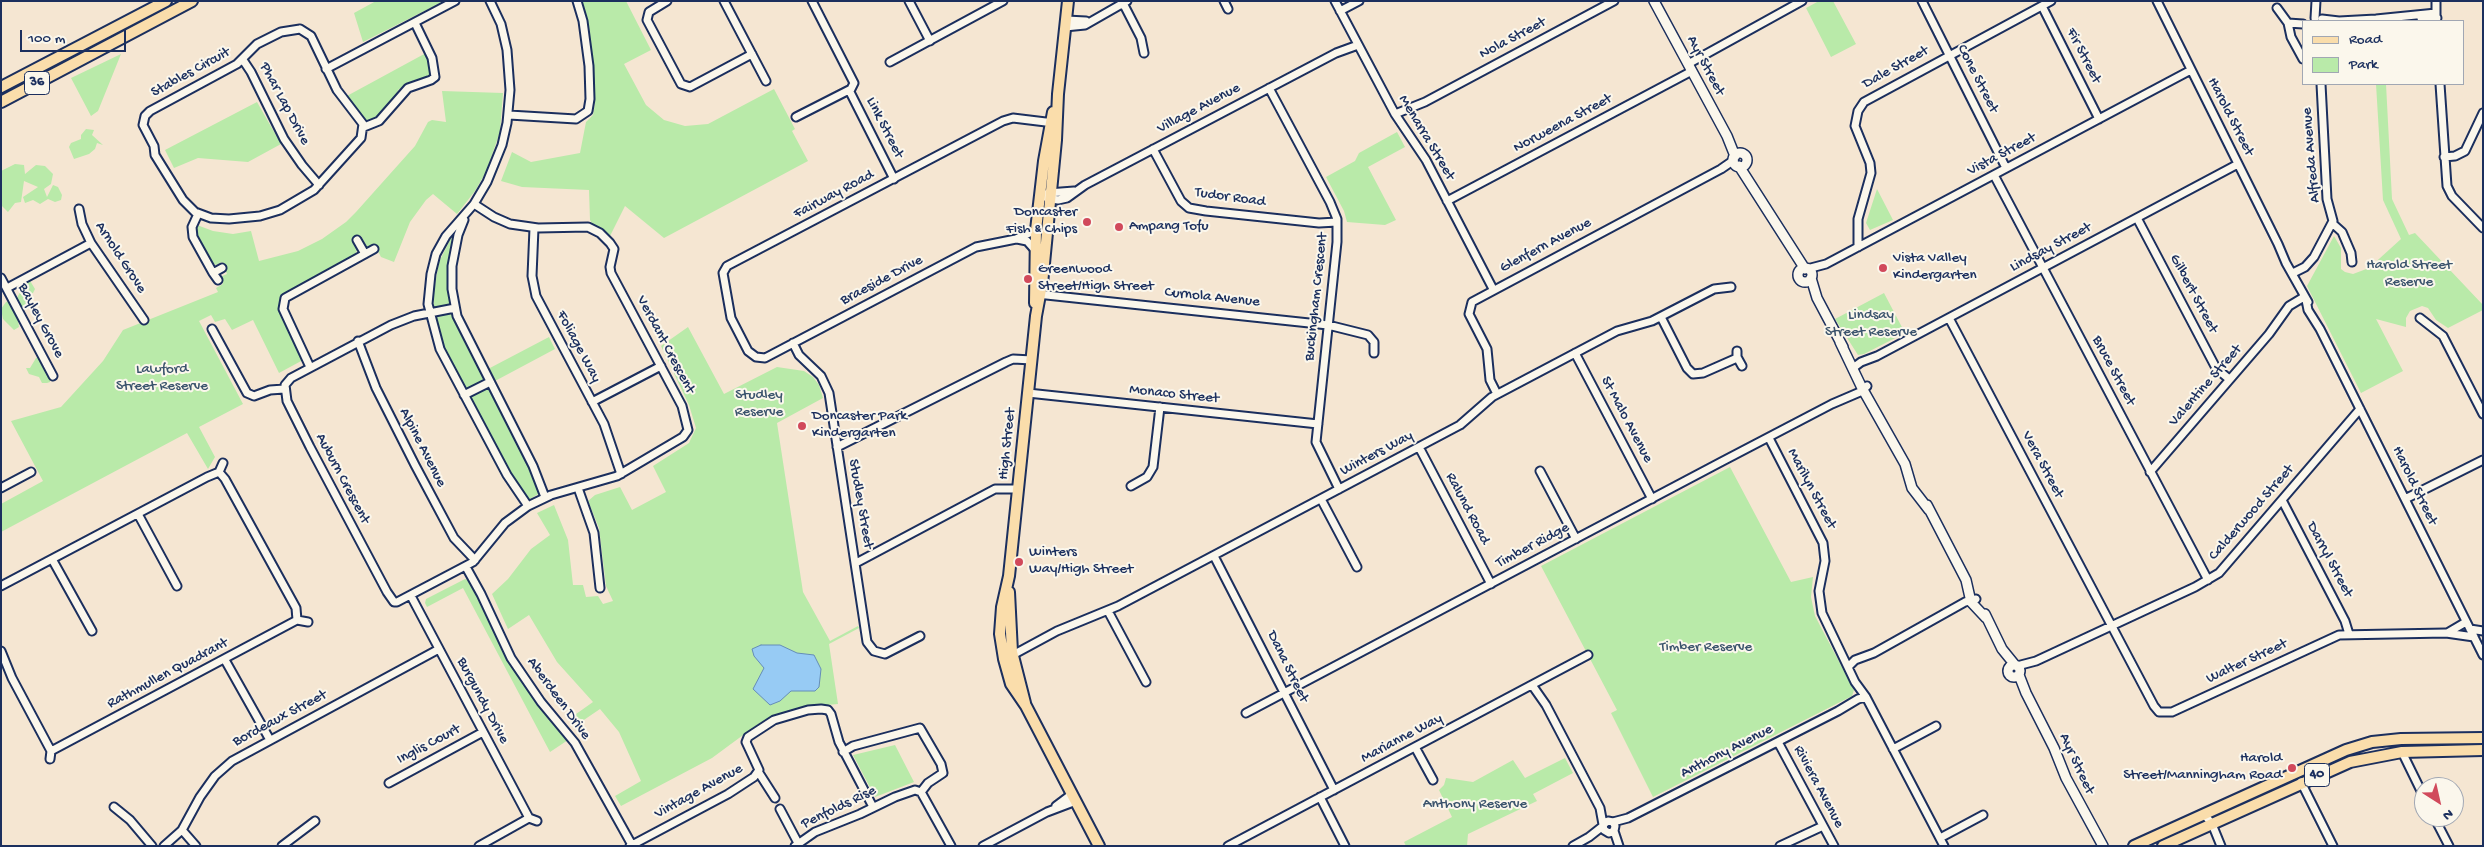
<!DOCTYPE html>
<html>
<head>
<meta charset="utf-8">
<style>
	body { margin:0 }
	#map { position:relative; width:2484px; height:847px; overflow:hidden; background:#f5e6d2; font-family:"Gochi Hand",sans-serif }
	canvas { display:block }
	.frame { position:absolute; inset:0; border:2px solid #1b2f5e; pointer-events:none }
	.legend { position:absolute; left:2302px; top:20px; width:162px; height:65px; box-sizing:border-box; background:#fbf7ec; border:1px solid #a1a7b3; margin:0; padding:6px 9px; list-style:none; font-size:15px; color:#1b2f5e }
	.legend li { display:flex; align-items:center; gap:10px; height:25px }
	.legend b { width:25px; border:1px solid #a1a7b3 }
	.north { position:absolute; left:2414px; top:777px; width:50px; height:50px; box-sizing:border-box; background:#fbf7ec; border:1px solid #a1a7b3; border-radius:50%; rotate:145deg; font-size:14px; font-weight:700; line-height:20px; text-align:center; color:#1b2f5e }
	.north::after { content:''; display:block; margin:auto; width:18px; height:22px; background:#d1495b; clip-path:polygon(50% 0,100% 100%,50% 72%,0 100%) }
	.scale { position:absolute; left:20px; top:30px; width:106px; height:22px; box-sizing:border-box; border:2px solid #1b2f5e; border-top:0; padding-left:6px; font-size:15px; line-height:18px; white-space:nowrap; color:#1b2f5e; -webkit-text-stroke:4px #fbf7ec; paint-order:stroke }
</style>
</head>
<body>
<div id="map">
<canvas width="2484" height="847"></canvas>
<div class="frame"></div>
<ul class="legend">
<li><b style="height:6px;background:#faddab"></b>Road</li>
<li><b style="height:14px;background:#b9eaa9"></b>Park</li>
</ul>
<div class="north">N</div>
<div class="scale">100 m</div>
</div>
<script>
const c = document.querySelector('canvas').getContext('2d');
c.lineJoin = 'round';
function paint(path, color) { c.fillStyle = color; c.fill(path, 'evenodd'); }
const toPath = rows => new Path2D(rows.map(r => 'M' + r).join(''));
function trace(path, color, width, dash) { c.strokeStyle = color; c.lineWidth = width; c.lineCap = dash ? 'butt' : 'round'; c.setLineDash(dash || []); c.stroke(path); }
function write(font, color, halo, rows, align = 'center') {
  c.font = font + ' "Gochi Hand",sans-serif'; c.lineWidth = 4; c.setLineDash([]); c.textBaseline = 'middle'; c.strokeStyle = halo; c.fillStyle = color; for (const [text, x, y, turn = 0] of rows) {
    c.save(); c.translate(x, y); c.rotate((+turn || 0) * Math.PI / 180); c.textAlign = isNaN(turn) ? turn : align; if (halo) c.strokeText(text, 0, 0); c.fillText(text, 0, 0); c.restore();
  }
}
paint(toPath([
	[376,1,444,1,363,42,354,13],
	[581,1,626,1,651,50,624,64,646,105,664,120,685,126,708,124,774,89,795,129,792,131,808,161,664,238,625,206,610,236,594,227,590,220,589,190,522,187,501,181,512,152,531,162,580,153,586,122,593,115,595,103,594,73,590,38],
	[1819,1,1833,1,1856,44,1831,57,1806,8],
	[426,53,432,76,415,80,398,90,397,95,372,123,366,122,345,97],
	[121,54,98,111,91,116,71,78],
	[2376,84,2386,84,2392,199,2409,235,2415,233,2483,305,2483,310,2448,328,2436,320,2428,308,2422,306,2410,311,2406,318,2406,327,2376,319,2403,371,2361,393,2307,286,2334,236,2341,248,2341,269,2345,272,2353,274,2369,268,2401,239,2383,200],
	[442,91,503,93,500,132,486,172,475,191,457,214,433,194,426,200,410,222,394,262,381,257,376,247,367,247,361,236,354,241,358,248,355,255,286,292,280,302,280,310,303,360,279,373,253,320,232,330,225,319,215,322,211,315,199,321,243,404,199,427,215,457,208,469,187,433,1,532,1,504,43,481,11,421,61,407,103,361,123,330,218,292,216,288,223,284,220,277,227,274,222,262,216,265,210,262,197,237,197,225,213,231,233,234,251,231,259,261,298,251,322,239,346,222,356,212,415,146,428,122,432,120,446,122],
	[257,102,281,144,248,162,198,158,174,168,165,150],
	[86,129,94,130,92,135,103,145,97,143,95,149,89,154,74,159,69,147,71,143,81,139,81,135],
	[1397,132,1405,147,1368,167,1396,220,1385,225,1347,222,1344,211,1326,177,1355,161,1359,153],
	[15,164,24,165,25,174,36,165,45,166,53,174,51,184,44,189,47,197,53,185,58,187,62,195,61,200,55,202,48,199,40,204,33,200,25,203,23,197,38,187,24,181,21,202,15,203,8,212,1,205,1,171],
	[1877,189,1893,220,1870,230,1866,223],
	[452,236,448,286,452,315,529,465,540,493,528,500,507,469,444,349,436,325,433,297,439,262],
	[29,279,35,289,33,293,26,295,26,307,21,308,25,315,18,320,19,327,14,330,3,319,1,309,6,302,11,300,15,302,20,292,19,287,23,280],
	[1884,293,1905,333,1864,354,1858,355,1835,319],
	[688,327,724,394,777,367,804,371,813,377,819,385,823,398,777,423,803,592,830,641,858,626,859,628,829,644,838,704,805,707,774,716,754,727,712,758,621,806,615,796,641,781,619,732,600,709,575,726,569,719,593,702,557,662,529,615,508,629,492,594,508,579,531,549,550,535,537,513,554,505,568,540,573,585,583,585,586,597,598,596,603,604,613,601,606,586,599,528,588,501,595,495,620,487,632,510,666,492,653,466,689,443,696,428,689,405,661,346],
	[549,337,555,349,495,381,488,369],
	[40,356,50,376,50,382,47,383,42,383,39,377,29,374,26,368,30,368,36,358],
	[1730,467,1791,582,1813,577,1811,597,1815,616,1854,690,1852,696,1653,797,1611,713,1617,710,1541,566],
	[465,579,469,580,475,590,513,667,568,740,550,752,463,588,427,607,425,603,426,599],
	[895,745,914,782,875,797,853,755],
	[1565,758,1573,773,1533,794,1537,801,1468,834,1467,846,1406,846,1404,842,1452,817,1439,790,1444,785,1446,778,1473,782,1513,760,1525,778]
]), '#b9eaa9');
const water = toPath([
	[761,645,780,645,797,653,814,655,821,669,819,687,815,691,791,691,780,701,770,705,753,689,764,668,754,656,752,649,761,645]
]);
paint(water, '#97cbf4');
trace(water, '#658db8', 1);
const minor = toPath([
	[490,1,501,24,507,50,510,90,507,123,502,145,487,182,474,204,446,236,436,254,431,274,428,304,440,349,507,475,528,506],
	[667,1,649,12,647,20,681,84,690,87,752,54],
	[724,1,766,81],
	[909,1,930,41],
	[1224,1,1228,9],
	[1335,1,1395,114,1426,160,1493,289],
	[1922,1,2006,168],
	[2157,1,2278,244,2286,263,2308,302],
	[2436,1,2436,16],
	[1123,3,1141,38,1144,53],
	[2042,6,2099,119],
	[2277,8,2288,23,2291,37,2303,59],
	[1340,11,1359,1],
	[2315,18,2316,1],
	[2421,18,2437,18],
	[2322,19,2339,21,2376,19,2436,13],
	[1066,20,1086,21],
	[2288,23,2303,24],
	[1065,27,1085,25,1127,1],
	[300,29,311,36,337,90,363,124,361,138,314,190,280,210,260,216,229,219,211,218,195,212,183,200,155,155,154,146,143,125,145,116,150,111,237,64,257,44,281,32,300,29],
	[243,60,251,72,284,139,302,165,319,185],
	[890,62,1003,1],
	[1688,64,1802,1],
	[326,69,455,1],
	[2440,84,2447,186,2452,196,2483,228],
	[1269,88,1330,202,1337,219,1337,242,1316,442,1339,489],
	[849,90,894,179],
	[1395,114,1425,102,1614,1],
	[509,115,576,119,588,111,590,99,589,66,583,21,577,1],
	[796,117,851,89,854,83,812,1],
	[364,127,379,121,408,88,431,80,435,77,432,58,415,23],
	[1153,149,1181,201,1189,208,1206,211,1319,223,1337,222],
	[2444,157,2455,156,2465,151,2483,113],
	[1994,175,2208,580],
	[1048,193,1074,191],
	[1047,198,1058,200,1067,198,1085,185,1336,53,1358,45],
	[1447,201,1692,71],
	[79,209,82,224,91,243,144,320],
	[198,214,192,227,193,237,213,273,222,268],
	[2137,218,2216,368,2229,379],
	[464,220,458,235,452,266,452,289,457,316,533,466,545,497],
	[2332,223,2342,232,2351,253,2352,262],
	[534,228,532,276,536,296,604,424,621,474],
	[1036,230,1016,239,976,247,765,358,756,357,748,351,731,318,723,273,727,266,1003,121,1013,118,1054,123],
	[1017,239,1027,241,1035,250],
	[357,240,365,254],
	[1858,247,1858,219,1871,173,1870,163,1855,126,1858,111,1864,102,2051,1],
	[1807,269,1826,264,2191,70],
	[213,273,218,280],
	[2293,273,2305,267,2314,257,2333,221,2327,199,2321,84],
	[1,278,53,376],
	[7,288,91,243],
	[1037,294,1328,325,1368,335,1374,342,1374,353],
	[2306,300,2308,310,2320,329,2483,655],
	[455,308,414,316,391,325,291,378,285,385,287,401,310,447,387,592,394,602,397,602,473,562,505,523,528,506,551,495,617,476,683,437,688,430,682,406,611,273,610,267,614,249,610,243,600,233,588,227,538,228,510,224,494,217,474,204],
	[1661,317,1687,368,1693,374,1703,373,1737,358],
	[1949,318,2154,706,2159,712,2172,712,2339,635,2446,633,2474,637],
	[2420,318,2443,336,2483,414],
	[212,329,247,393,254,396,270,390,284,389],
	[358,341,376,388,415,465,454,538,475,560],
	[793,343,799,355,821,376,829,393,867,642,874,651,885,654,920,636],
	[1737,351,1737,357,1742,366],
	[1575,353,1652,499],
	[310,367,283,309,285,298,374,249],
	[1853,368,1861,362,1877,356,2238,164],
	[1028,393,1318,424],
	[1497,394,1490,380,1487,349,1469,314,1472,302,1721,169,1734,160],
	[464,395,490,382],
	[592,402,661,366],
	[1769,438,1823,543,1825,561,1819,591,1822,613,1855,682,1866,697,1944,846],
	[837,447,1006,362,1013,359,1032,360],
	[1419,447,1491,584],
	[223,463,219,472,225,479,296,608,297,620],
	[1540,471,1576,539],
	[2150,472,2269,334,2289,306,2304,297],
	[1131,486,1147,477,1153,467,1160,407],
	[1,488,31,472],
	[578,488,594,533,600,588],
	[1321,499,1357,567],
	[2405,499,2483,460],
	[2282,500,2345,621,2349,634],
	[138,514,177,586],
	[1214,556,1334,790],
	[52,559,92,631],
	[856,563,995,489,1018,489],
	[466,567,481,594,511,658,541,702,575,743,632,845],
	[1,586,207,477,219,472],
	[411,596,529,818],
	[1108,611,1146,682],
	[2470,629,2483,631],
	[2449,632,2466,622],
	[1,651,12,678,51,751,50,759],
	[1009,657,1057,631,1118,606,1460,425,1492,397,1617,331,1652,321,1714,289,1731,287],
	[225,660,270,740],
	[1849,666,1855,660,1874,653,1965,602,1976,599],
	[2017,666,2036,661,2195,587,2219,573,2360,409],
	[1532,685,1546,705,1600,808,1604,830,1609,833,1614,831,1615,826,1613,822,1608,821,1604,824],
	[1246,713,1721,462,1832,404,1860,392,1867,386],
	[1778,742,1834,846],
	[1415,747,1433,780],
	[1893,749,1936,726],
	[51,751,297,620,308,622],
	[2402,752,2424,797],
	[759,773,775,798],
	[2301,782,2333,846],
	[389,783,483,732],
	[921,792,951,846],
	[1320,797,1345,846],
	[1056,806,1072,794],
	[114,807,130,820,152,846],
	[780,809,798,843],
	[2204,814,2212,824,2221,846],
	[2434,817,2449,846],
	[1613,822,1628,818,1838,711,1858,699,1866,697],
	[182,830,196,846],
	[1614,831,1619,846],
	[1940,838,1983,815],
	[164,846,182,830,200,797,215,776,232,761,439,649],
	[282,846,315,821],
	[479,846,529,818,537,821],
	[630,846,728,794,754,777,759,770,746,742,748,737,774,720,808,710,821,709,828,710,831,714,839,742,873,807],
	[795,846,815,832,860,814,895,797,915,790,921,792,928,783,943,773,941,764,920,728,853,746,843,752],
	[983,846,1047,812,1076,801],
	[1228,846,1588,655],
	[1573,846,1589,837,1603,826],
	[1780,846,1823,826]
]);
const tertiary = toPath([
	[1654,1,1727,136,1735,156],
	'1733 160a7 7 0 1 1 14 0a7 7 0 1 1-14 0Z',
	[1739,166,1805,269],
	'1798 275a7 7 0 1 1 14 0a7 7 0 1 1-14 0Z',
	[1811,278,1817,298,1843,347],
	[1840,342,1862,388,1905,464,1912,488,1929,510],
	[1927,505,1966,580,1971,602,1986,618],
	[1985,614,2002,649,2015,665],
	'2008 671a6 6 0 1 1 12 0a6 6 0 1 1-12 0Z',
	[2019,675,2026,693,2054,748,2066,778,2103,846]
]);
const primary = toPath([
	[1068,1,1058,94,1056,140,1042,284,1036,316,1009,576,1002,607,1000,634,1004,659,1011,684,1026,706,1099,846],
	[1,87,166,1],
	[1,102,192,1],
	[1035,303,1036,230,1044,161,1053,112],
	[1009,592,1012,652,1025,703],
	[2134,846,2346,750,2372,742,2401,739,2483,738],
	[2163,846,2350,762,2402,752,2483,750]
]);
trace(minor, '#1b2f5e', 11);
trace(tertiary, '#1b2f5e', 12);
trace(primary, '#1b2f5e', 14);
trace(minor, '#fbf7ec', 7);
trace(tertiary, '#fbf7ec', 9);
trace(primary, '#faddab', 10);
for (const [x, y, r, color] of [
	[1087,222,5,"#d1495b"],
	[1119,227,5,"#d1495b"],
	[1883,268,5,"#d1495b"],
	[1028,279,5,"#d1495b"],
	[802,426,5,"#d1495b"],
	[1019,562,5,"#d1495b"],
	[2292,768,5,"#d1495b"]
]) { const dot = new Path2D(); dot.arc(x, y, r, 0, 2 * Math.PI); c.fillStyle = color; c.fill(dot); trace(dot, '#fbf7ec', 2); }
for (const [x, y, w] of [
	[37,83,25],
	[2317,775,25]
]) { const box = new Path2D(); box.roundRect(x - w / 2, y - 11.5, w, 23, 4); c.fillStyle = '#fbf7ec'; c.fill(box); trace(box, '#1b2f5e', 1); }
write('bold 14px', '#1b2f5e', null, [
	["36",37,83],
	["40",2317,775]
]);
write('15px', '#1b2f5e', '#fbf7ec', [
	["Nola Street",1513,39,-28],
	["Fir Street",2083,56,63],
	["Ayr Street",1705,66,62],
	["Dale Street",1896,68,-29],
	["Stables Circuit",191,73,-29],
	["Cone Street",1977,79,63],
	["Phar Lap Drive",284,104,62],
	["Village Avenue",1199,109,-28],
	["Harold Street",2230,117,63],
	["Norweena Street",1563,124,-28],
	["Link Street",884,128,63],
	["Menarra Street",1426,138,59],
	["Vista Street",2002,155,-28],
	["Alfreda Avenue",2312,155,-95],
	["Fairway Road",834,195,-28],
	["Tudor Road",1230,198,8],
	["Glenfern Avenue",1546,246,-28],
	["Lindsay Street",2051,248,-28],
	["Arnold Grove",120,258,57],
	["Braeside Drive",882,281,-28],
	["Gilbert Street",2193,294,62],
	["Buckingham Crescent",1317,297,-84],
	["Curnola Avenue",1212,298,6],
	["Bayley Grove",40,321,62],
	["Verdant Crescent",665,345,62],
	["Foliage Way",578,347,62],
	["Bruce Street",2113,371,62],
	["Valentine Street",2206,386,-49],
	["Monaco Street",1174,395,6],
	["St Malo Avenue",1626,420,62],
	["High Street",1008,444,-84],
	["Alpine Avenue",422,448,63],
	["Winters Way",1377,454,-28],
	["Vera Street",2042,465,62],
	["Auburn Crescent",342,479,62],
	["Harold Street",2414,486,64],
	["Marilyn Street",1811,489,62],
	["Studley Street",860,504,80],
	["Ralund Road",1467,509,62],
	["Calderwood Street",2252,513,-49],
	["Timber Ridge",1533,546,-28],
	["Darryl Street",2329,560,62],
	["Walter Street",2247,662,-25],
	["Dana Street",1287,667,64],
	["Rathmullen Quadrant",168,674,-28],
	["Aberdeen Drive",558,699,54],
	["Burgundy Drive",482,701,62],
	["Bordeaux Street",280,719,-28],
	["Marianne Way",1402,739,-28],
	["Inglis Court",429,745,-28],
	["Anthony Avenue",1727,752,-27],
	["Ayr Street",2076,764,65],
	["Riviera Avenue",1818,787,62],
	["Vintage Avenue",699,792,-29],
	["Penfolds Rise",839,808,-26]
]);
write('15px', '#1b2f5e', '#fbf7ec', [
	["Doncaster",1077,213,"right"],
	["Fish & Chips",1077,230,"right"],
	["Ampang Tofu",1129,227],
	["Vista Valley",1893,259],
	["Kindergarten",1893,276],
	["Greenwood",1038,270],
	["Street/High Street",1038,287],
	["Doncaster Park",812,417],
	["Kindergarten",812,434],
	["Winters",1029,553],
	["Way/High Street",1029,570],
	["Harold",2282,759,"right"],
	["Street/Manningham Road",2282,776,"right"]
], 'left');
write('15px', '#3b546d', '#fbf7ec', [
	["Harold Street",2409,266],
	["Reserve",2409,283],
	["Lindsay",1871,316],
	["Street Reserve",1871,333],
	["Lawford",162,370],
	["Street Reserve",162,387],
	["Studley",759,396],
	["Reserve",759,413],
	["Timber Reserve",1706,648],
	["Anthony Reserve",1475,805]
]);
</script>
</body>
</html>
